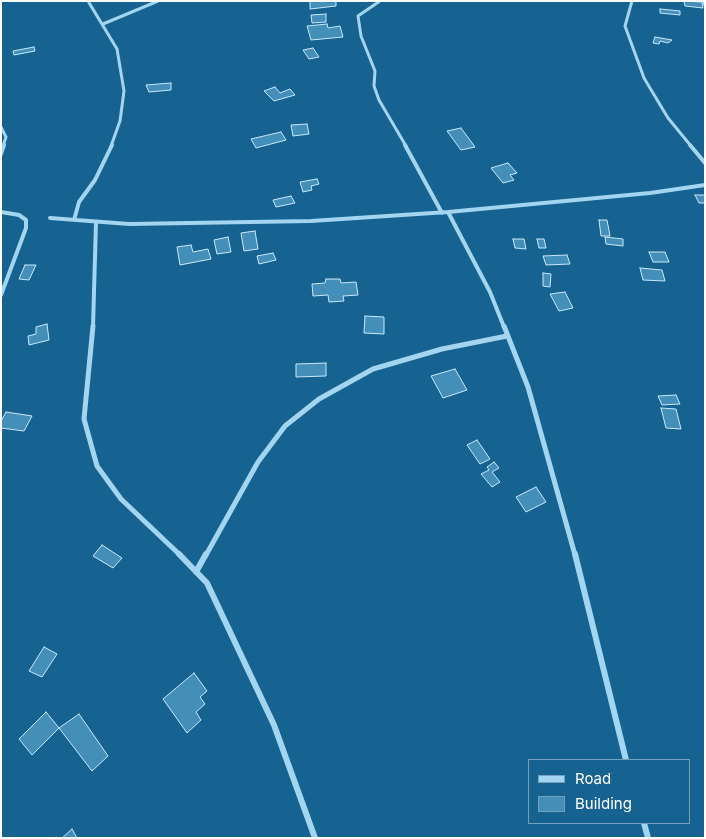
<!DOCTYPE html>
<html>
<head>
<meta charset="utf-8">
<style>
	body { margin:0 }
	#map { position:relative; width:706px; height:839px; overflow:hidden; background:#166290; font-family:Inter,sans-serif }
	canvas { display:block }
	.frame { position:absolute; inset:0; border:2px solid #fff; pointer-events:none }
	.legend { position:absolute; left:528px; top:759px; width:162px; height:65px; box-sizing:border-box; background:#166290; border:1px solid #73a1bc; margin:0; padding:6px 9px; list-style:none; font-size:15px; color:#fff }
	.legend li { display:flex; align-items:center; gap:10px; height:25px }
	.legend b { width:25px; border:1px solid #73a1bc }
</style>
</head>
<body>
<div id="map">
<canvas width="706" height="839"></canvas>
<div class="frame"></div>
<ul class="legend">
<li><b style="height:6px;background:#a3d4f0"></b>Road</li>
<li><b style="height:14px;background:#448eba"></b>Building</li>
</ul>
</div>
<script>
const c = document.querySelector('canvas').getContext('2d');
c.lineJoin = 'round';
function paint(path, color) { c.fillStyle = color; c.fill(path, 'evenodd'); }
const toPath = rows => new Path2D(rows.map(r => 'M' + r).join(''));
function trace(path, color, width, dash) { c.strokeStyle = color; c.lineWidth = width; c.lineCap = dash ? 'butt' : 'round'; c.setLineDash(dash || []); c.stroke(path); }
const building = toPath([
	[310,1,336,1,336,6,310,9,310,1],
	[684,1,702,2,703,8,685,6,684,1],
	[660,9,680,11,680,15,660,13,660,9],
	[326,14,326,22,312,23,311,15,326,14],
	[327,24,328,28,340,26,343,37,311,40,307,26,327,24],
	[655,37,672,40,668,43,660,41,659,44,653,43,655,37],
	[34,47,35,51,14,55,13,51,34,47],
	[313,48,319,57,309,59,303,50,313,48],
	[171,83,171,90,149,92,146,85,171,83],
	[275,87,280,93,290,89,295,95,274,101,264,91,275,87],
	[307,124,309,134,293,136,291,125,307,124],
	[461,128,475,147,461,150,447,131,461,128],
	[281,132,286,140,256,148,251,139,281,132],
	[508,163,517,173,510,175,514,180,503,183,491,168,508,163],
	[317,179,319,184,311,186,312,190,303,192,300,182,317,179],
	[695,195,705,195,705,203,699,203,695,195],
	[291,196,295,203,276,207,273,200,291,196],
	[599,220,607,220,610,236,601,236,599,220],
	[255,231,258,249,244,251,241,233,255,231],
	[228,237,231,252,217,254,214,240,228,237],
	[605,237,623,239,623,246,606,244,605,237],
	[513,239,524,239,526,249,515,248,513,239],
	[537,239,544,239,546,248,539,248,537,239],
	[191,245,193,252,208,249,211,259,180,265,177,247,191,245],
	[649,252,665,252,669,262,653,262,649,252],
	[273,253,276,260,259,264,257,256,273,253],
	[567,255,570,264,546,265,543,256,567,255],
	[25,265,36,265,29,280,19,279,25,265],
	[640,268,662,270,665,281,643,280,640,268],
	[543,273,551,274,550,287,543,286,543,273],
	[326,279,340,279,341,283,356,282,358,295,343,296,344,301,329,302,328,295,313,296,312,284,325,283,326,279],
	[565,292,573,308,559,311,550,294,565,292],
	[365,316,384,317,384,334,364,333,365,316],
	[47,324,49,340,29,345,28,336,36,334,36,327,47,324],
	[326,363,326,376,296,377,296,364,326,363],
	[455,369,467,390,443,398,431,376,455,369],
	[676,395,680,404,662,405,658,396,676,395],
	[661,408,676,409,681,429,666,428,661,408],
	[6,412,32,416,24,431,1,428,1,421,6,412],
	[477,440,490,459,480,464,467,445,477,440],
	[494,462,499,468,492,472,500,482,492,487,481,474,489,470,487,467,494,462],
	[536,487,546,502,526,512,516,497,536,487],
	[102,545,122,558,113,568,93,556,102,545],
	[44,647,57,654,42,677,29,671,44,647],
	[194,673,207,691,200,697,205,704,196,712,201,720,187,733,163,699,194,673],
	[46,712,59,728,32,755,19,739,46,712],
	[79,714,108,756,92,771,59,728,79,714],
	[72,829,77,838,62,838,72,829]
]);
paint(building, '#448eba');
trace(building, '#cae9fb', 1);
trace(toPath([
	[88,1,117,49,124,91,120,121,111,146],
	[380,1,358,16,361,36,375,71,374,86,379,100,406,146],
	[632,1,625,26,644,78,668,118,691,146],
	[703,1,705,5],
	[103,24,158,1],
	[1,127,6,137,3,146]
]), '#a3d4f0', 3);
trace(toPath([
	[405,145,442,213],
	[690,145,705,163],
	[1,154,4,145],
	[1,212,19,215,26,220,26,228,1,295],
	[448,212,490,292,504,327],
	[50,218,129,224,311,221,448,212,650,193,705,185],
	[74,220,79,202,95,180,112,145],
	[93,327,96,222]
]), '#a3d4f0', 4);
trace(toPath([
	[93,326,84,419,97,466,121,499,180,555],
	[504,326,528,387,575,555],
	[206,555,258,462,285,426,319,399,373,369,442,349,507,336]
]), '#a3d4f0', 5);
trace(toPath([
	[179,554,207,583,274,725,315,838],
	[575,554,626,760],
	[196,572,206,554],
	[644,823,648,838]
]), '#a3d4f0', 6);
</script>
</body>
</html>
